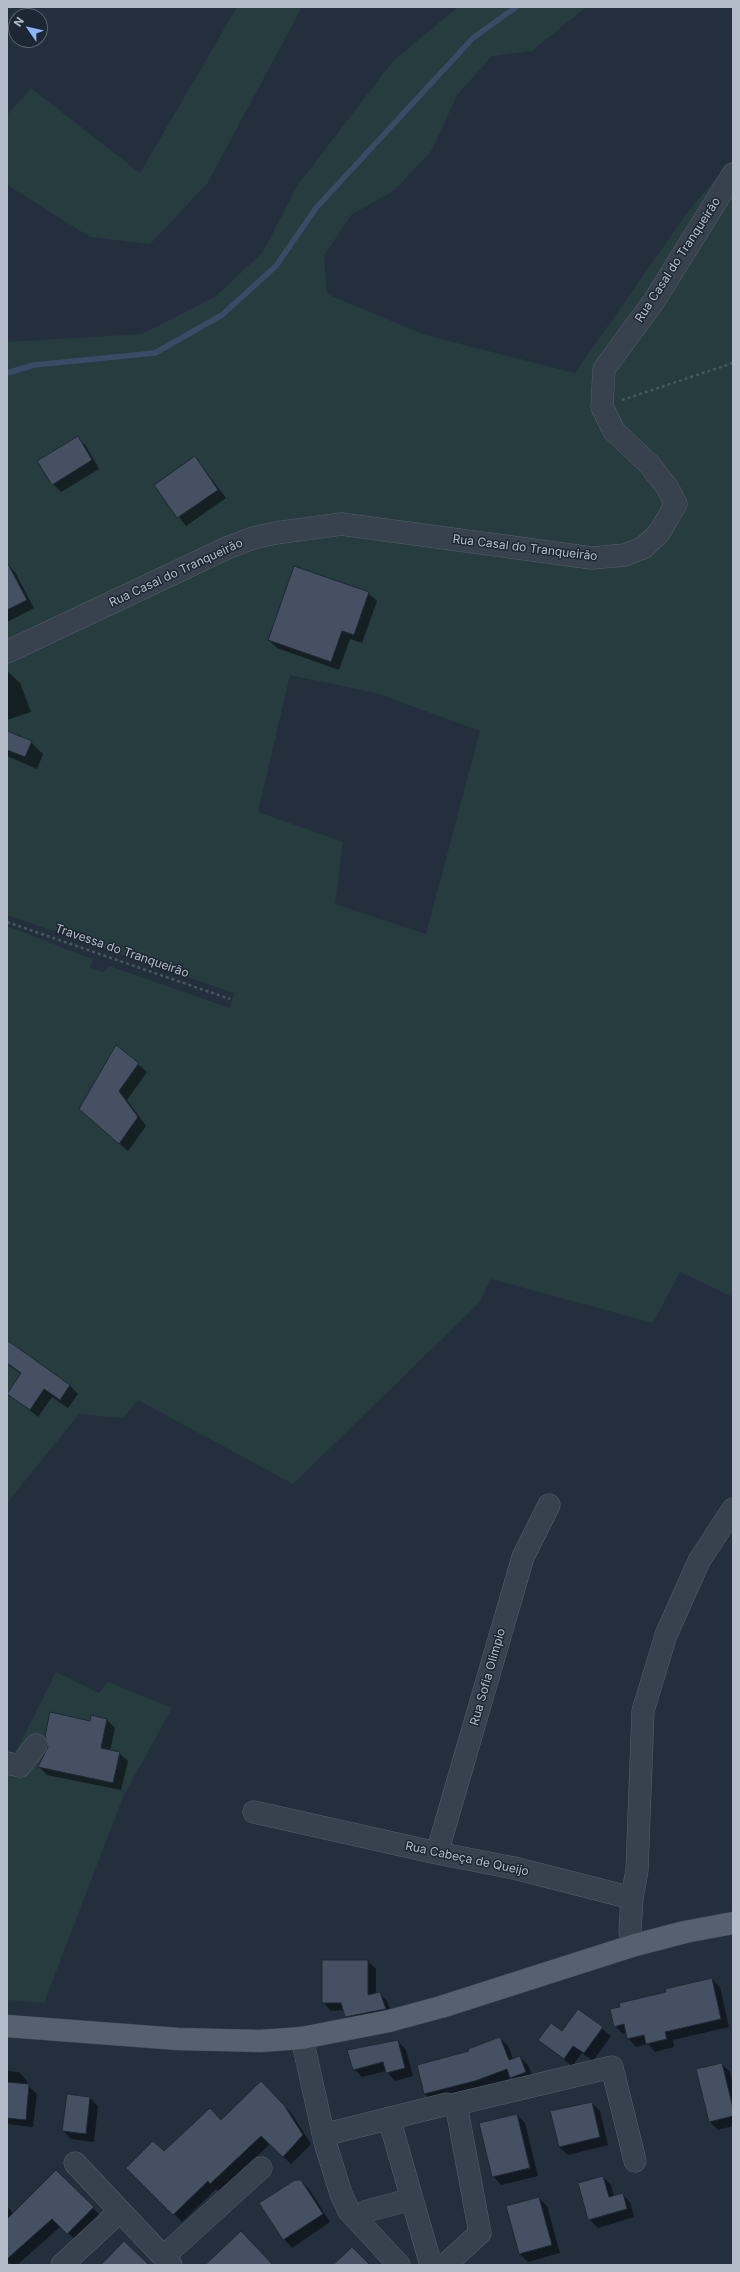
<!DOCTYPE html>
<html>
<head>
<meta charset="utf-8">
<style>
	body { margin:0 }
	#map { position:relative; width:740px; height:2272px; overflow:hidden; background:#242f3e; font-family:Inter,sans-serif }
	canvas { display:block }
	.frame { position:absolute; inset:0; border:8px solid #b4bcc9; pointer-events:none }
	.north { position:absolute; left:8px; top:8px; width:40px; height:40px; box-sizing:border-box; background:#1d2633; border:1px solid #59626f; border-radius:50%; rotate:304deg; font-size:11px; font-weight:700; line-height:16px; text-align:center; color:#b4bcc9 }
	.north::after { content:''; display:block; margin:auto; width:14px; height:18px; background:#8ab4f8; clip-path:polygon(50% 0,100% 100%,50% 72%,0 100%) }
</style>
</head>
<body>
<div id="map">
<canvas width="740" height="2272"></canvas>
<div class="frame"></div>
<div class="north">N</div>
</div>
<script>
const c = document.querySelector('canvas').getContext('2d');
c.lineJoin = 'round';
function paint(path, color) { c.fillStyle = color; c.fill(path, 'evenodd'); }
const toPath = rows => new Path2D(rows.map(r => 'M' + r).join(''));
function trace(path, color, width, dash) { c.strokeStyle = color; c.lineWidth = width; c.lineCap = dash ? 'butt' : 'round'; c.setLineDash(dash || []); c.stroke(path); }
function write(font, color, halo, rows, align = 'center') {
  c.font = font + ' Inter,sans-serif'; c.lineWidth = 3; c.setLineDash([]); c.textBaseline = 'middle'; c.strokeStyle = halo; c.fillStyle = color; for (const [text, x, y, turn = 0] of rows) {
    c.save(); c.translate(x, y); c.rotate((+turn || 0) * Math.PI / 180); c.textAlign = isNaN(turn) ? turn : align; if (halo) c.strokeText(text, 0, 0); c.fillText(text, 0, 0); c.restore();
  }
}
paint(toPath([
	[237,7,302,7,207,184,150,244,90,237,7,185,7,115,31,88,140,173],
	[458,7,586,7,532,51,492,56,457,95,432,150,395,190,352,214,324,256,327,294,425,335,575,373,689,210,733,159,733,164,628,334,600,407,673,503,624,553,274,526,7,643,7,342,142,334,216,296,263,252,297,186,393,61],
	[195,456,218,490,177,518,154,484],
	[733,174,733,1297,680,1272,653,1323,491,1279,479,1303,293,1484,138,1400,123,1418,79,1414,7,1503,7,926,92,959,90,968,103,972,109,966,230,1008,234,993,7,915,7,656,259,539,341,524,624,558,678,503,616,429,605,370],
	[290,675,376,693,480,731,426,934,335,904,343,842,258,812],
	[56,1672,99,1693,108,1682,172,1708,123,1797,44,2003,7,2000,7,1769]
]), '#263c3f');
paint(toPath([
	[77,438,86,446,99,469,61,492,53,484],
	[195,457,226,498,186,526,155,485],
	[7,564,15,572,34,608,7,622],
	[368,593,377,601,362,643,350,639,339,670,277,648,269,640],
	[7,671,20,683,31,712,7,720],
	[7,732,31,742,43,754,37,769,7,756],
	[116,1046,147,1072,127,1100,146,1126,128,1151,88,1117],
	[7,1342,70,1386,78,1394,68,1408,52,1397,38,1417,8,1393,21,1374,7,1364],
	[92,1717,107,1720,115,1728,110,1751,119,1753,128,1761,121,1790,47,1775,39,1767,49,1747,91,1722],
	[323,1961,368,1961,376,1969,376,1994,379,1993,387,2001,393,2017,354,2025,346,2016,344,2010,331,2011,323,2002],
	[712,1979,720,1987,729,2027,673,2040,674,2047,655,2052,648,2044,636,2047,628,2038,627,2033,623,2034,615,2026,667,1993],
	[579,2010,611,2036,593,2061,582,2053,572,2066,539,2040,562,2033],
	[500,2038,508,2046,513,2059,520,2057,528,2065,534,2081,520,2086,512,2078,484,2089,433,2102,425,2094,471,2052],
	[398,2041,406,2050,413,2076,395,2081,386,2071,362,2077,354,2069],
	[722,2064,730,2072,733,2084,733,2126,718,2130,710,2122,698,2070],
	[7,2071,19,2072,27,2081,27,2085,37,2094,33,2127,7,2124],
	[261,2082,292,2114,311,2144,291,2164,270,2144,219,2191,216,2189,182,2222,128,2168,164,2153,221,2121],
	[68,2095,90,2098,98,2106,94,2142,71,2139,63,2131],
	[592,2103,600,2111,608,2145,568,2155,559,2147],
	[517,2115,525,2123,538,2176,501,2185,493,2176],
	[56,2171,101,2216,76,2241,61,2226,17,2265,12,2265,7,2260,7,2206,14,2214],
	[603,2177,611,2185,614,2196,622,2194,630,2202,634,2217,598,2228,589,2219],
	[301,2181,309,2189,330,2222,292,2248,284,2239],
	[539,2198,547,2206,560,2253,528,2262,520,2254,507,2207]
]), '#0007');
trace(toPath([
	[7,373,34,365,155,353,222,315,276,266,316,208,473,38,516,7]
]), '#394c67', 5.5);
const building = toPath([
	[78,436,92,460,52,485,37,461,78,436],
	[195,456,218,490,177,518,154,485,195,456],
	[7,562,27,600,7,610,7,562],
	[294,566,369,592,354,635,342,631,331,662,268,640,294,566],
	[7,731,32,741,25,757,7,750,7,731],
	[116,1045,139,1063,119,1091,138,1117,119,1144,79,1109,116,1045],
	[7,1340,70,1385,60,1400,44,1389,30,1410,7,1394,21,1373,7,1363,7,1340],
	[50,1712,90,1721,91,1715,107,1719,101,1748,120,1752,113,1783,38,1767,48,1747,45,1736,50,1712],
	[322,1960,368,1960,368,1995,380,1992,386,2009,345,2017,341,2003,322,2003,322,1960],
	[712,1978,721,2019,665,2032,667,2039,646,2044,644,2035,627,2039,624,2024,614,2027,610,2009,620,2007,619,2003,666,1992,665,1989,712,1978],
	[578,2009,603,2027,584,2053,573,2046,564,2059,538,2040,551,2023,562,2031,578,2009],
	[500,2037,509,2060,520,2056,526,2072,510,2078,507,2069,475,2081,424,2094,417,2065,469,2051,468,2049,500,2037],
	[398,2040,405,2068,386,2073,383,2062,353,2070,347,2050,398,2040],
	[722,2063,733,2108,733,2116,709,2122,696,2069,722,2063],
	[261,2081,284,2105,303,2135,283,2157,261,2136,210,2184,208,2181,173,2215,126,2168,153,2141,164,2151,210,2108,221,2120,261,2081],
	[7,2082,29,2084,26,2120,7,2118,7,2082],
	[67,2094,90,2097,86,2134,62,2131,67,2094],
	[592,2102,600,2137,559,2147,550,2111,592,2102],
	[517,2114,530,2168,492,2177,479,2123,517,2114],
	[56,2170,94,2207,67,2234,52,2219,7,2259,7,2219,56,2170],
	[603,2176,609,2197,623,2193,627,2209,588,2220,578,2183,603,2176],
	[295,2180,301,2180,323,2214,283,2240,259,2203,295,2180],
	[539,2197,552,2245,519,2254,506,2206,539,2197],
	[241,2231,273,2265,205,2265,241,2231],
	[124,2241,149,2265,101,2265,124,2241],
	[352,2247,370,2265,333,2265,352,2247]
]);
paint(building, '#455162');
trace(building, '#1f2835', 1);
const minor = toPath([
	[7,652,227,548,253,538,276,533,341,524,592,558,625,555,643,548,659,533,676,504,667,487,649,464,614,431,602,407,604,369,654,301,733,174],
	[7,1763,20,1766,36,1745],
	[254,1812,437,1853,514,1868,632,1898,630,1932,635,1945],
	[437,1853,523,1557,549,1505],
	[632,1898,637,1870,643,1711,666,1635,699,1561,733,1509],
	[302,2038,325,2142,341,2194,349,2211,399,2265],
	[335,2132,447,2104],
	[75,2163,171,2265],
	[412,2199,431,2265],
	[367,2211,412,2199,389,2118],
	[163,2257,261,2168],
	[62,2265,120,2211],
	[445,2265,480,2233,456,2104,612,2067,635,2161]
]);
const major = toPath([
	[7,2026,178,2039,260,2041,302,2038,389,2021,441,2007,635,1945,685,1932,733,1923]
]);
trace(minor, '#565f6c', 23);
trace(major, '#414a57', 23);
trace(toPath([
	[622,400,733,363],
	[7,922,230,999]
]), '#44595c', 2.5, [3, 3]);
trace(minor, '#38414e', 22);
trace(major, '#56606e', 22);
write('12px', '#b4bcc9', '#1d2633', [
	["Rua Casal do Tranqueirão",678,260,-57],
	["Rua Casal do Tranqueirão",525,548,7],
	["Rua Casal do Tranqueirão",176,573,-25],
	["Travessa do Tranqueirão",122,951,19],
	["Rua Sofia Olimpio",488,1677,-74],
	["Rua Cabeça de Queijo",467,1859,12]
]);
</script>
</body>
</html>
